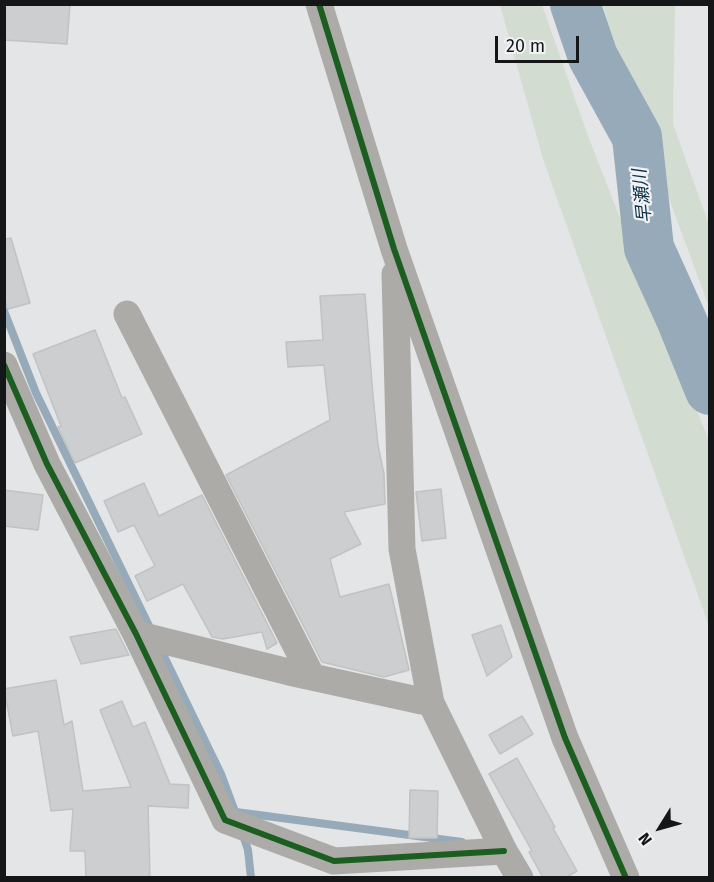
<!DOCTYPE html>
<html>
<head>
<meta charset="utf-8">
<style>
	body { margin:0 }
	#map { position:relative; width:714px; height:882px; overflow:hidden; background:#e3e5e7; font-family:"Fira Sans",sans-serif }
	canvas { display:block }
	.frame { position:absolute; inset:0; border:6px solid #151617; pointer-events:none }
	.north { position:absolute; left:630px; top:798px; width:60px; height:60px; -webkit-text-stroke:4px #f0f2f5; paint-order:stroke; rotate:233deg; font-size:16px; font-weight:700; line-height:24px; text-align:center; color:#151617 }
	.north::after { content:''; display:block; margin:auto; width:21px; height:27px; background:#151617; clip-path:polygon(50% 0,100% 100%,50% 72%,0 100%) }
	.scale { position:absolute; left:495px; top:36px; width:84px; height:27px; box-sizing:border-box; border:3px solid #151617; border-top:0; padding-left:8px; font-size:18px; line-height:21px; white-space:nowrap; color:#151617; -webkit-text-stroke:4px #f0f2f5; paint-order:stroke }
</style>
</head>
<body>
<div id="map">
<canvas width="714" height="882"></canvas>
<div class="frame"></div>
<div class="north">N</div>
<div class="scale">20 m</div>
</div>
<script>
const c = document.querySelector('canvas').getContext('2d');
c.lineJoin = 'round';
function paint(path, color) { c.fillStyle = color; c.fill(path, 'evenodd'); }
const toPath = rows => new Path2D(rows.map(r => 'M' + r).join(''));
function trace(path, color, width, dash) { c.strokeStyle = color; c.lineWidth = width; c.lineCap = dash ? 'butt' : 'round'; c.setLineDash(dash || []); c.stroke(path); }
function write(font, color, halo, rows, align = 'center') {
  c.font = font + ' "Fira Sans","Noto Sans JP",sans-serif'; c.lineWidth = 4.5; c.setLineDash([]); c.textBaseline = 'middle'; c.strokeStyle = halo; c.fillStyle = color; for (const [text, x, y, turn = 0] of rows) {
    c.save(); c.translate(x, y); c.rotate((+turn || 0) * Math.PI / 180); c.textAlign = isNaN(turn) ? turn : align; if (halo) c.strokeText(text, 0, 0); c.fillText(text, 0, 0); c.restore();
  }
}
paint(toPath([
	[500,5,542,5,588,136,669,344,709,440,709,626,543,159],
	[603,5,675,5,673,124,709,225,709,307,617,57]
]), '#d2dcd0');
trace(toPath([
	[4,311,36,393,152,632],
	[159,646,221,774,234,809],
	[236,812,462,842],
	[242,832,248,850,251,878]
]), '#97aaba', 8);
trace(toPath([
	[575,4,593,57,637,137,649,248,682,321,710,390]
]), '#97aaba', 50);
const building = toPath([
	[4,4,70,4,67,44,4,40,4,4],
	[11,238,30,303,8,309,4,297,4,239,11,238],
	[365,294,373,396,378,445,384,474,385,504,344,512,361,544,330,559,340,597,389,584,409,670,384,677,322,662,226,475,330,420,324,365,288,367,286,342,323,340,320,296,365,294],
	[95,330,122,398,125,397,142,434,75,463,58,427,61,426,33,354,95,330],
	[144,483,159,516,202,495,277,643,267,649,262,632,223,639,212,637,183,584,147,601,135,576,155,566,134,525,118,532,104,501,144,483],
	[441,489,446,538,422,541,416,492,441,489],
	[4,490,43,495,38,530,4,526,4,490],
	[501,625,512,657,487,676,472,635,501,625],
	[116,629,129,655,81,664,70,637,116,629],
	[56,680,64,725,72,721,83,791,131,787,100,710,122,701,133,727,145,722,170,784,189,785,188,808,148,806,150,878,86,878,85,851,70,851,73,809,51,811,38,731,13,736,4,689,56,680],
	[522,716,533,734,500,754,489,735,522,716],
	[517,758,555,827,553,828,577,871,565,878,543,878,529,852,532,851,489,774,517,758],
	[410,790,438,791,437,838,409,838,410,790]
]);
paint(building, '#cdcecf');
trace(building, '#c1c2c2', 1.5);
trace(toPath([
	[319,4,394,249,565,738,626,878],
	[395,274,402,549,431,703,504,851,520,878],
	[127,314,312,677],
	[4,365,47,464,136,634,225,820,334,861,504,851],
	[136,634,289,672,431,703]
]), '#adaba8', 27);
trace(toPath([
	[319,4,394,249,565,738,626,878],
	[4,365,47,464,136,634,225,820,334,861,504,851]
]), '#1b5e20', 6);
write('italic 18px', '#0d3149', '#f0f2f5', [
	["早瀬川",643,196,-96]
]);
</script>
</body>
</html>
